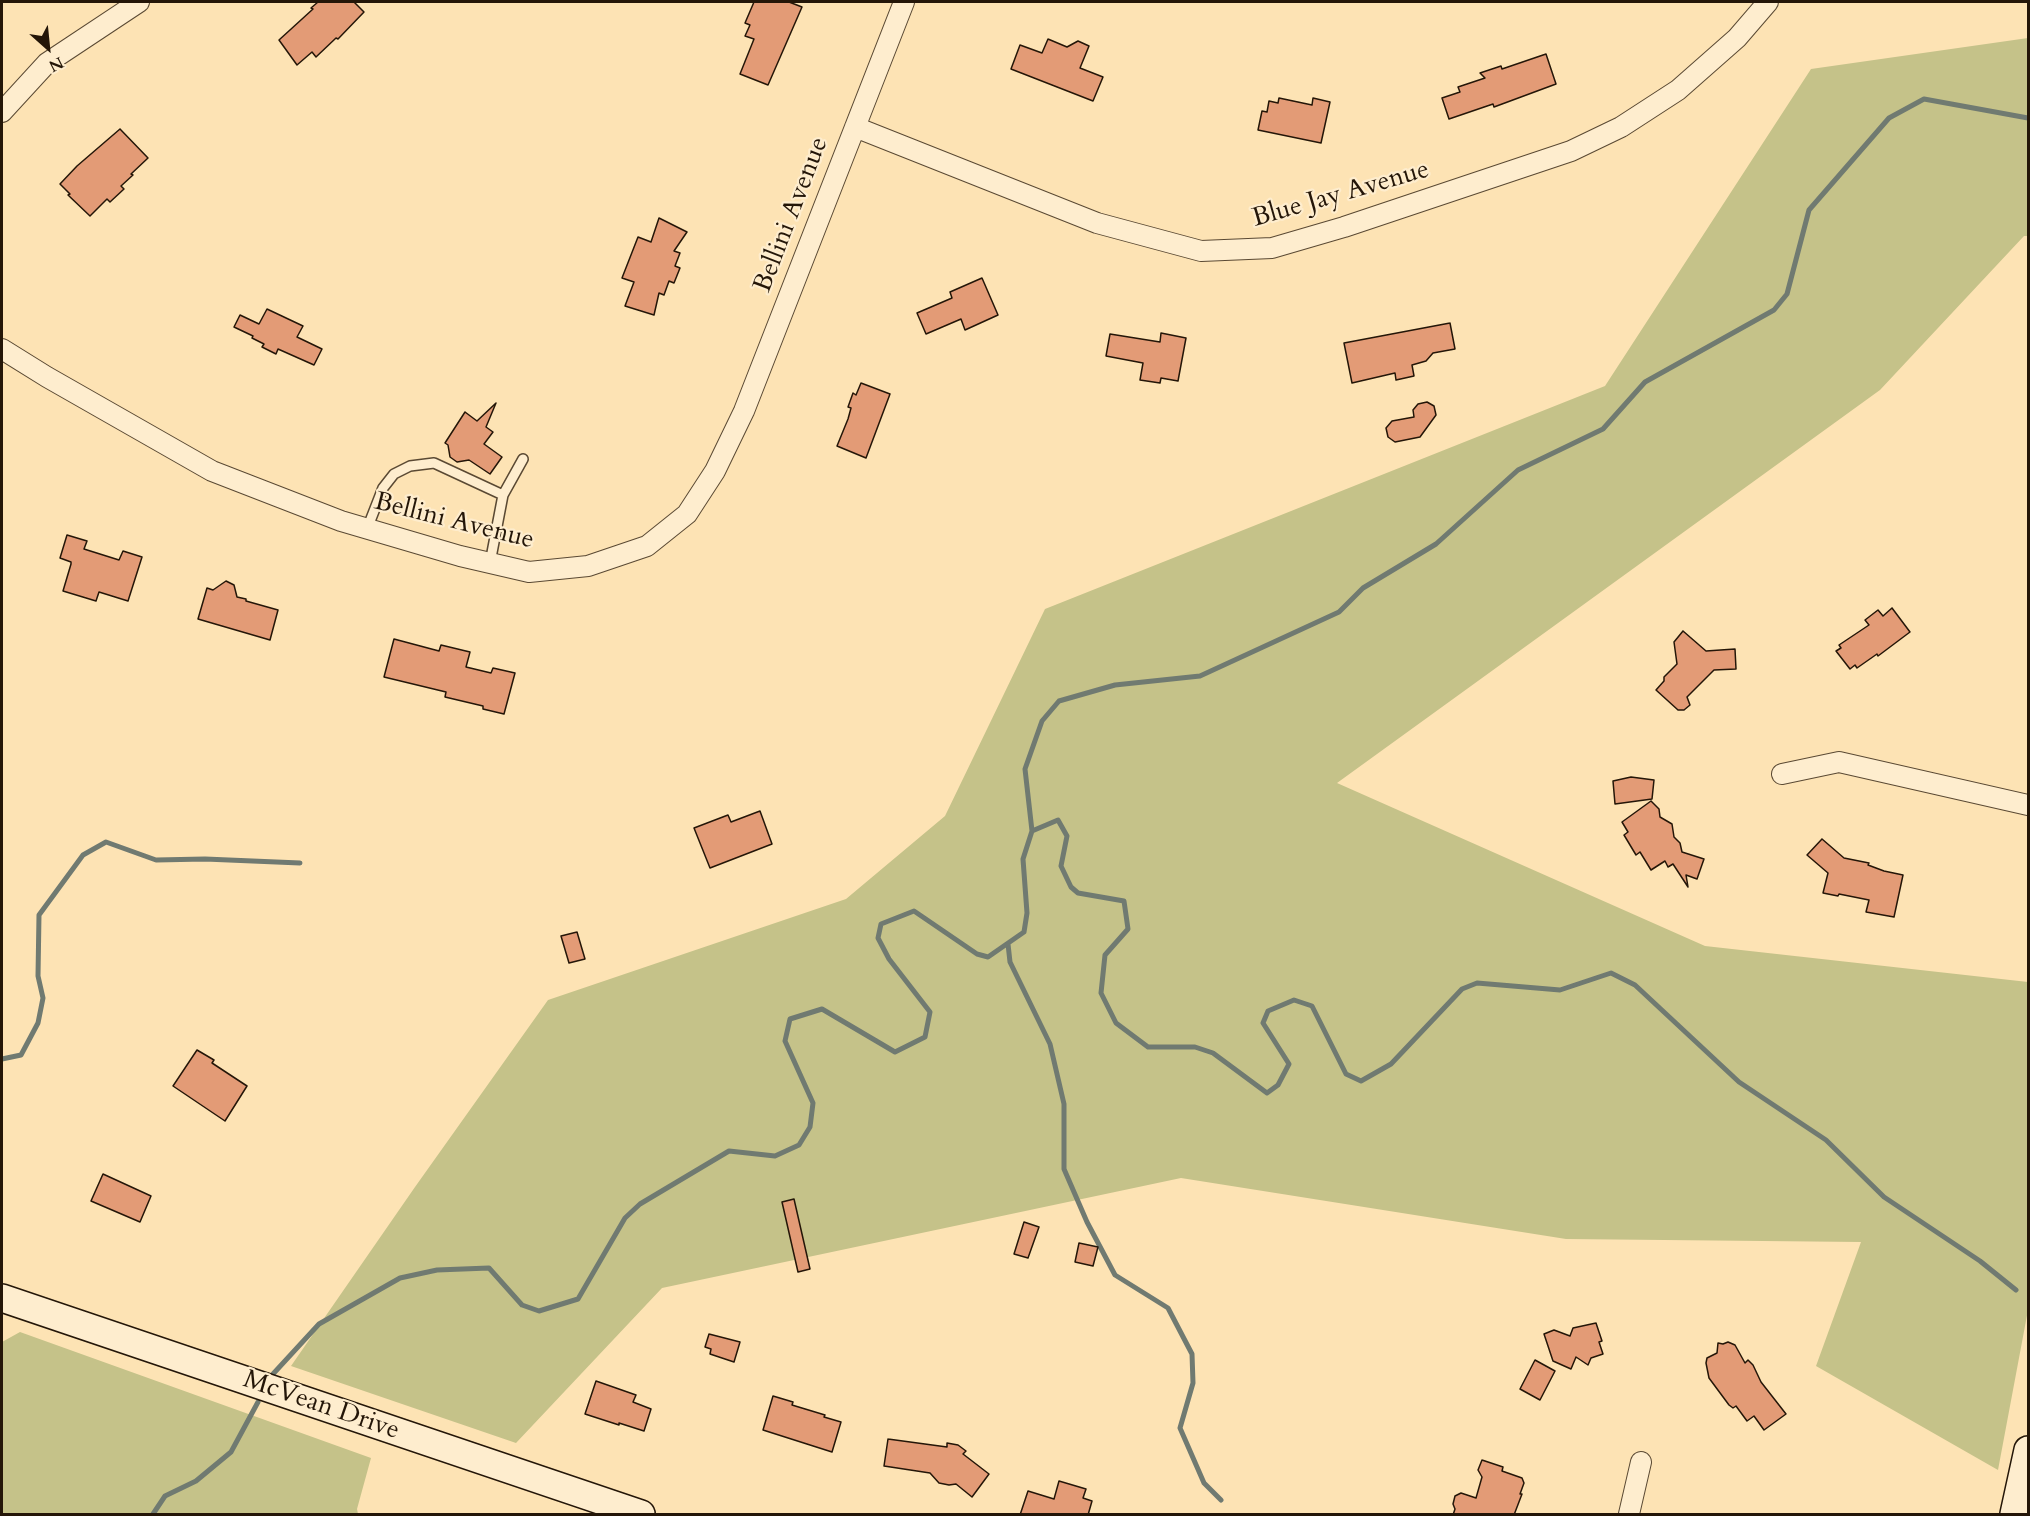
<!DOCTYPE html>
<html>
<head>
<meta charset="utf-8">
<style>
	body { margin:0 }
	#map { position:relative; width:2030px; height:1516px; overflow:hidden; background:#fde3b4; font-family:Cardo,serif }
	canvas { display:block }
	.frame { position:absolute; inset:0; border:3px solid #241608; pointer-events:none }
	.north { position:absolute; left:18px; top:18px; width:60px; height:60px; -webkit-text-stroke:4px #feedce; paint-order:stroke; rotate:153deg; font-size:16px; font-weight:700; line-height:24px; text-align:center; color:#241608 }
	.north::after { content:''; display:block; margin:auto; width:21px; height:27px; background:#241608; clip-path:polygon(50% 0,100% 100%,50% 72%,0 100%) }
</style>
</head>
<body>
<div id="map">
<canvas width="2030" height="1516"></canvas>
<div class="frame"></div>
<div class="north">N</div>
</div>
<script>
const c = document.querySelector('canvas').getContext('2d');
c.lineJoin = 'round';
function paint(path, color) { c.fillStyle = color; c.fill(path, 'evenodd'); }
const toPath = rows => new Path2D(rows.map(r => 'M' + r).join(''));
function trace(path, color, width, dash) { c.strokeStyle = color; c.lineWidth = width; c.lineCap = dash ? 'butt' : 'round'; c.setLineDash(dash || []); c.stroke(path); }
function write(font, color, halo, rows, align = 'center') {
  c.font = font + ' Cardo,serif'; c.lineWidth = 4.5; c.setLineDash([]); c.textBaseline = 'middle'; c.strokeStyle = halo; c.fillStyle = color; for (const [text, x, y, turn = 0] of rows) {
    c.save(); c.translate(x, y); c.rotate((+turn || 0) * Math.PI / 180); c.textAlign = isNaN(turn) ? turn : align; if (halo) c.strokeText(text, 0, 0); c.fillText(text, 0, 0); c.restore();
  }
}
paint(toPath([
	[2028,38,2028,236,2024,236,1880,390,1337,783,1705,946,2028,982,2028,1310,1998,1470,1816,1366,1861,1242,1566,1239,1181,1178,662,1288,516,1443,291,1366,415,1187,548,1000,846,899,945,816,1045,609,1605,386,1811,69],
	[20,1332,371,1458,357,1509,358,1514,2,1514,2,1342]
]), '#c5c289');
trace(toPath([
	[1032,831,1058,820,1067,836,1061,866,1071,887,1078,893,1124,901,1128,929,1105,955,1101,993,1116,1023,1148,1047,1195,1047,1213,1053,1267,1093,1278,1085,1289,1064,1263,1023,1268,1011,1294,1000,1312,1006,1346,1074,1361,1081,1391,1064,1462,989,1477,983,1560,990,1611,973,1635,985,1739,1082,1826,1140,1884,1197,1980,1261,2016,1290],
	[1008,944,1010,962,1050,1044,1064,1104,1064,1169,1087,1222,1115,1275,1168,1308,1192,1354,1193,1383,1180,1428,1204,1483,1221,1500],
	[2,1059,21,1055,38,1023,43,998,38,976,39,915,83,855,106,842,156,860,205,859,300,863],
	[273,1374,319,1324,400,1278,437,1270,489,1268,522,1305,539,1311,578,1299,625,1218,640,1204,729,1151,775,1156,799,1145,810,1127,813,1103,785,1041,790,1019,822,1009,895,1052,925,1037,930,1012,889,959,878,938,881,924,914,911,977,954,988,957,1024,932,1027,913,1023,859,1032,831,1025,769,1042,721,1059,701,1115,685,1200,676,1339,612,1363,588,1436,544,1518,470,1603,429,1645,382,1774,310,1787,294,1809,210,1889,118,1924,99,2028,118],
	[153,1514,165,1496,196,1481,231,1452,258,1402]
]), '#707a71', 5);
const building = toPath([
	[318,2,354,2,364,12,338,39,336,38,316,57,312,52,297,65,279,40,313,9,311,8,318,2],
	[754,2,789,2,802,7,768,85,740,74,754,39,745,36,750,25,745,23,754,2],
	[1048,39,1067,47,1078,41,1089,46,1080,68,1103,77,1093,101,1011,69,1020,45,1042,53,1048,39],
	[1546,54,1556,84,1494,107,1493,104,1449,119,1442,98,1460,92,1458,87,1485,78,1480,73,1501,66,1502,69,1546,54],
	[1279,98,1312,105,1313,98,1330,102,1321,143,1258,130,1262,111,1267,112,1269,101,1278,103,1279,98],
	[120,129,148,158,131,174,133,175,121,186,124,189,110,202,107,199,90,216,68,195,70,194,60,184,77,166,120,129],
	[659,218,687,232,674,251,680,253,675,266,680,268,674,283,669,281,664,295,659,293,654,315,625,306,634,282,622,278,638,237,651,242,659,218],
	[982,278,998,315,965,330,961,319,926,334,917,313,952,298,950,292,982,278],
	[267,309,303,326,297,337,322,349,314,365,278,349,276,354,262,347,264,344,252,338,253,336,234,327,240,315,259,324,267,309],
	[1450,323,1455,349,1433,353,1426,361,1412,365,1414,376,1396,380,1395,373,1352,383,1344,343,1450,323],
	[1161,333,1186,338,1178,381,1161,378,1160,383,1140,380,1143,363,1106,356,1110,334,1160,342,1161,333],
	[861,383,890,394,866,458,837,446,848,419,851,408,848,407,853,393,856,395,861,383],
	[1427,402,1434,406,1436,415,1420,437,1395,442,1388,437,1386,428,1392,421,1414,417,1413,410,1418,404,1427,402],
	[496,403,486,427,493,432,484,444,502,457,490,474,469,460,457,462,450,457,448,445,445,443,465,412,477,421,496,403],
	[67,535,87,541,84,549,119,560,123,551,142,557,128,601,99,592,96,601,63,591,71,564,71,562,60,558,67,535],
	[226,581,234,585,237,597,246,599,246,601,278,610,270,640,198,619,207,588,213,590,226,581],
	[1892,608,1910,632,1878,656,1877,654,1857,668,1855,665,1850,669,1836,651,1841,648,1839,645,1869,625,1865,620,1878,610,1883,616,1892,608],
	[1683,631,1706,651,1735,649,1736,669,1714,670,1687,697,1690,705,1684,710,1678,710,1656,690,1664,681,1664,677,1677,664,1674,642,1683,631],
	[394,639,439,651,441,645,470,652,466,667,491,673,493,668,515,673,504,714,483,709,483,706,445,697,446,692,384,677,394,639],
	[1631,777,1654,780,1652,799,1615,804,1613,781,1631,777],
	[1651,801,1659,809,1660,817,1672,824,1674,837,1680,843,1682,852,1704,859,1697,879,1686,875,1688,887,1673,864,1668,867,1665,861,1651,870,1640,852,1636,855,1624,835,1628,832,1622,822,1651,801],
	[760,811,772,844,710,868,694,828,728,815,731,822,760,811],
	[1822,839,1844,858,1869,863,1868,865,1884,871,1903,875,1894,917,1866,912,1869,900,1839,894,1838,896,1823,893,1828,873,1807,855,1822,839],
	[577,932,585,959,569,963,561,936,577,932],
	[197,1050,214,1060,212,1063,247,1086,225,1121,173,1086,197,1050],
	[103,1174,151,1196,140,1222,91,1201,103,1174],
	[794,1199,810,1269,798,1272,782,1202,794,1199],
	[1024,1222,1039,1227,1028,1258,1014,1254,1024,1222],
	[1079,1243,1098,1247,1093,1266,1075,1262,1079,1243],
	[1596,1323,1602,1341,1599,1342,1603,1354,1591,1358,1588,1365,1576,1357,1571,1369,1553,1361,1544,1334,1554,1330,1570,1336,1573,1328,1596,1323],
	[709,1334,740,1342,734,1362,710,1354,711,1349,705,1347,709,1334],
	[1728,1342,1735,1345,1745,1363,1748,1360,1753,1365,1761,1382,1786,1414,1764,1430,1754,1416,1747,1421,1736,1406,1733,1408,1729,1405,1709,1378,1706,1363,1707,1358,1717,1353,1718,1343,1723,1344,1728,1342],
	[1535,1360,1555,1371,1540,1400,1520,1389,1535,1360],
	[596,1381,636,1395,633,1402,651,1409,644,1431,619,1423,619,1425,585,1414,596,1381],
	[773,1396,793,1402,792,1405,825,1415,824,1417,841,1422,832,1452,763,1430,773,1396],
	[888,1439,947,1447,947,1443,958,1445,966,1451,963,1454,989,1474,972,1497,956,1484,949,1485,939,1483,930,1473,884,1466,888,1439],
	[1482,1460,1503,1467,1502,1471,1522,1478,1524,1483,1520,1494,1522,1494,1514,1515,1453,1515,1455,1509,1453,1504,1455,1496,1461,1493,1476,1498,1482,1477,1478,1470,1482,1460],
	[1059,1481,1086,1489,1083,1498,1092,1501,1088,1515,1020,1515,1028,1491,1054,1499,1059,1481]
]);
paint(building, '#e39b76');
trace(building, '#241608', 1.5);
const service = toPath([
	[367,529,383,488,394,474,410,466,434,463,503,495],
	[490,563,503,495,523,459]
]);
const minor = toPath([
	[2,112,47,63,139,2],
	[855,127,1097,223,1201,251,1272,248,1344,227,1571,151,1621,127,1678,90,1737,38,1768,2],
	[2,349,47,377,212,471,341,521,460,556,529,572,588,566,647,546,687,514,715,471,744,411,904,2],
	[1782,774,1839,762,2028,805],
	[1629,1514,1641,1462]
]);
const secondary = toPath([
	[2,1298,641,1514],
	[2014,1514,2028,1450]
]);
trace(service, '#5a4933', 12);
trace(minor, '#5a4933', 22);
trace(secondary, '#241608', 30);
trace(service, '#feedce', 9);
trace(minor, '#feedce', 20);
trace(secondary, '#feedce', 27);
write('26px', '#241608', '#feedce', [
	["Blue Jay Avenue",1341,195,-16],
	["Bellini Avenue",792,215,-69],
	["Bellini Avenue",454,522,14],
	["McVean Drive",321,1406,19]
]);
</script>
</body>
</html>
